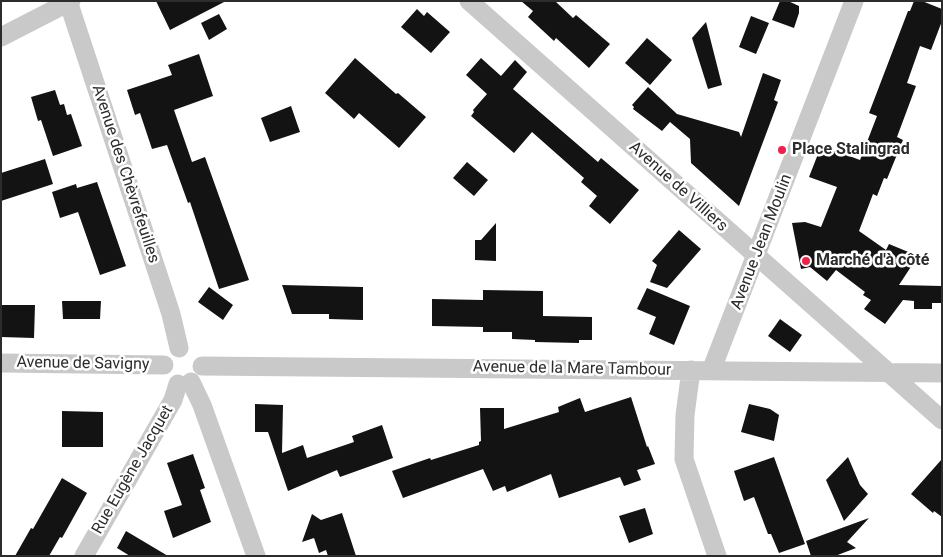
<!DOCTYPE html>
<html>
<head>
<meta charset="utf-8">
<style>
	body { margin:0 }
	#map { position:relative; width:943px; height:557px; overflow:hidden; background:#fff; font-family:Roboto,sans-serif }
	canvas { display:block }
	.frame { position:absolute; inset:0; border:2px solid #2c2c2c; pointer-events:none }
</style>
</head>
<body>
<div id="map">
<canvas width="943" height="557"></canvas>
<div class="frame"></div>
</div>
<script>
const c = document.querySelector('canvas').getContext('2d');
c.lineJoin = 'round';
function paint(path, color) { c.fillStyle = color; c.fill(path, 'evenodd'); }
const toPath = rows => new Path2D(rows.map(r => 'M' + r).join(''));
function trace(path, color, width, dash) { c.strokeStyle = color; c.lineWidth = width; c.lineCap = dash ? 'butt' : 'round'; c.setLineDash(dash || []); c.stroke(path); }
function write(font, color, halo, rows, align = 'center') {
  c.font = font + ' Roboto,sans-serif'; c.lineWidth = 5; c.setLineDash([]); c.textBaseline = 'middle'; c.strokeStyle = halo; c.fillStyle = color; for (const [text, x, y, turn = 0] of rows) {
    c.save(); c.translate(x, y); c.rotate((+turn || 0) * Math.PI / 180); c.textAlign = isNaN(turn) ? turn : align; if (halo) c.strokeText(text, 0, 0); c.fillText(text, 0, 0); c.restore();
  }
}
paint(toPath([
	[156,1,226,1,170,30],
	[521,1,555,1,573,18,576,15,610,44,589,68,556,38,554,41,528,17,533,11],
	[780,1,788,1,799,6,799,13,794,28,772,20],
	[914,1,922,1,942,9,942,21,931,50,920,46,907,83,916,86,897,137,903,140,887,179,884,178,877,196,873,194,859,231,886,250,889,244,918,256,899,285,942,286,942,303,932,303,932,309,914,309,914,301,903,300,885,324,864,309,871,300,863,295,865,292,836,270,827,281,810,267,801,269,792,223,805,222,821,227,837,187,809,177,818,154,822,156,825,147,860,160,877,116,869,113,908,11,910,11],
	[417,9,424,16,427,12,450,32,431,53,401,27],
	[219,14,227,29,209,40,201,23],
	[751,16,769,23,756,54,739,47],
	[706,22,722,85,708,89,692,38],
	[647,38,672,60,650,85,625,63],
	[199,54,213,96,174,110,192,162,205,157,249,280,219,289,190,202,188,203,167,145,152,149,140,113,135,115,127,90,172,75,168,65],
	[355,58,396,94,398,93,426,117,399,148,359,113,354,119,325,93],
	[481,58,501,76,515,60,527,72,513,89,598,162,601,158,639,190,610,224,589,206,597,196,581,182,584,178,532,132,514,153,471,116,474,112,473,110,487,94,466,75],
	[763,73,781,80,774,100,778,102,739,206,691,163,690,139,670,122,662,131,633,109,634,107,632,105,648,87,677,114,739,132,741,137],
	[55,90,60,105,64,104,67,115,71,114,82,146,53,156,41,120,38,121,31,97],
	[291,106,300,132,270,142,261,118],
	[45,159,53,184,1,201,1,173],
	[467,162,488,180,474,196,453,178],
	[97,182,126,266,100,275,78,212,60,218,52,192,76,184,77,188],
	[496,223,496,261,475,260,475,240,481,240],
	[679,230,701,249,667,288,650,282,657,265,652,261],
	[282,285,363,287,363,320,329,319,329,314,292,314],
	[209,287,233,305,223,320,198,302],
	[647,288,690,306,674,345,649,334,656,317,637,309],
	[483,290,543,291,543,316,592,317,592,340,579,340,579,343,535,342,535,340,512,339,512,332,483,332,483,327,432,326,432,299,483,300],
	[62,301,101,301,100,319,63,319],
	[1,305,35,305,34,338,1,337],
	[780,319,802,335,790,352,768,336],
	[631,397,647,447,648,446,655,464,637,470,641,480,624,486,620,477,559,498,551,474,507,492,505,486,493,491,483,469,403,498,392,471,430,458,431,460,479,445,479,442,481,441,480,408,504,408,504,429,559,412,558,407,580,398,585,412],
	[255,404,283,405,282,453,303,445,307,458,354,442,352,436,382,425,393,458,340,477,337,470,288,491,268,432,255,432],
	[749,404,770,409,779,415,774,441,741,432],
	[62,411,103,412,103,447,62,447],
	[193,454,205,488,200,490,211,522,173,538,164,511,182,505,167,463],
	[774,457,805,544,779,553,771,534,768,534,754,497,744,501,734,471],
	[848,457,860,485,868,494,844,521,826,480],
	[942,459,942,517,934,511,933,513,911,494],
	[62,478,87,493,62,538,60,537,49,556,15,556,31,528,33,529],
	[645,508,653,534,629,543,619,516],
	[342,513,356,556,328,556,326,550,319,553,314,538,302,542,312,514,321,520],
	[869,518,847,542,856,548,835,556,811,556,806,541],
	[126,531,168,556,130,556,117,548]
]), '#131313');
trace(toPath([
	[68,1,171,314,179,348],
	[469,1,942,420],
	[1,37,71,1],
	[1,363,164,365],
	[202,366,942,373],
	[691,370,685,415,684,459,717,556],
	[711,371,854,1],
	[191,382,202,405,256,556],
	[84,556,173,400,178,384]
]), '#c9c9c9', 19);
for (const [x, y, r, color] of [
	[782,150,5,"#f12049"],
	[806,261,5,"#f12049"]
]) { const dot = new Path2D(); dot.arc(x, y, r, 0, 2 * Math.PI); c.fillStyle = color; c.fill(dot); trace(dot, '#fff', 2); }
write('bold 16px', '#2c2c2c', '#fff', [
	["Place Stalingrad",792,150],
	["Marché d'à côté",816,261]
], 'left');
write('16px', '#2c2c2c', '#fff', [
	["Avenue des Chèvrefeuilles",125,174,72],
	["Avenue de Villiers",678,187,42],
	["Avenue Jean Moulin",762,242,-69],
	["Avenue de Savigny",83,364,1],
	["Avenue de la Mare Tambour",572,369,1],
	["Rue Eugène Jacquet",133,470,-60]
]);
</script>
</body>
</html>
